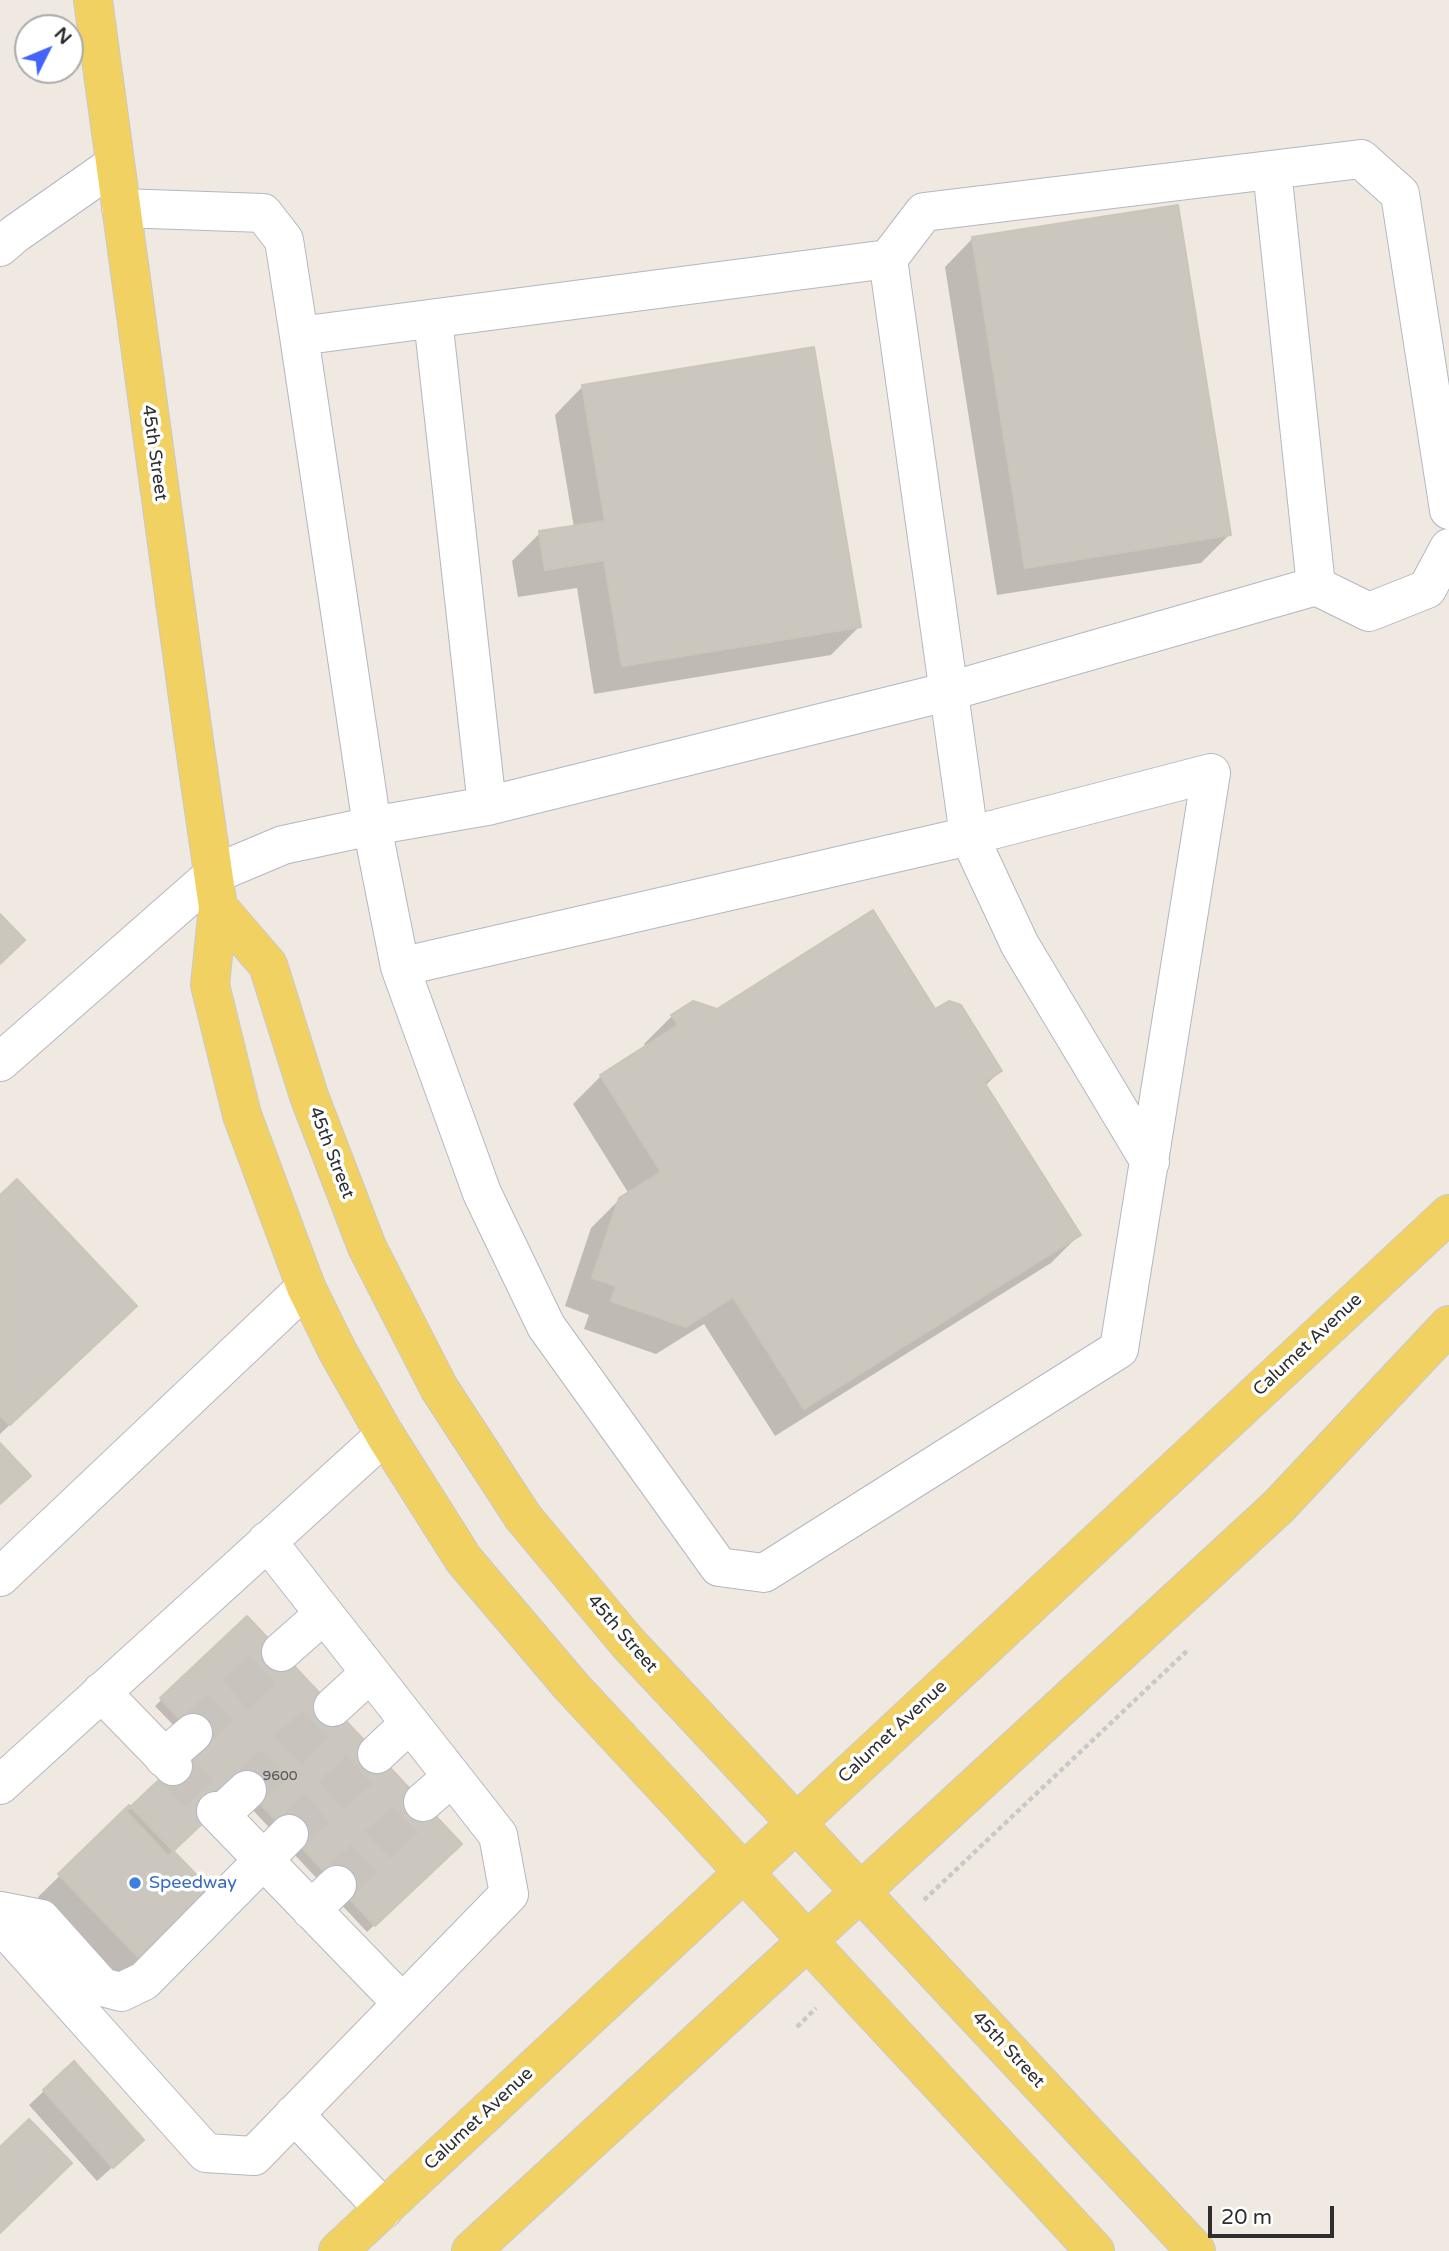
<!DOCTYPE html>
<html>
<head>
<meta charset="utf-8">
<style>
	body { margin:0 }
	#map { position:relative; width:1449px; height:2251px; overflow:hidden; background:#efe9e1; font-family:"Varela Round",sans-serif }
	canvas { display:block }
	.north { position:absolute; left:14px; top:14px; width:70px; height:70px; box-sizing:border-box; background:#fff; border:2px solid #ababab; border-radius:50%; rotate:47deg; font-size:19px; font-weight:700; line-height:28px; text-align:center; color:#2e2e2e }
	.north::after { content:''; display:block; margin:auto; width:24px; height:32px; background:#4264fb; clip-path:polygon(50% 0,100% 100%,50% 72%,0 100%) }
	.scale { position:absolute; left:1208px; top:2206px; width:126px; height:32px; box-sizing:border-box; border:4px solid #2e2e2e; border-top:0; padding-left:9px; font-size:21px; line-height:24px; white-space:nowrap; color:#2e2e2e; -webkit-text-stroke:5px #fff; paint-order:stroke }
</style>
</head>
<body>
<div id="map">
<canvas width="1449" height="2251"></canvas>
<div class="north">N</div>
<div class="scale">20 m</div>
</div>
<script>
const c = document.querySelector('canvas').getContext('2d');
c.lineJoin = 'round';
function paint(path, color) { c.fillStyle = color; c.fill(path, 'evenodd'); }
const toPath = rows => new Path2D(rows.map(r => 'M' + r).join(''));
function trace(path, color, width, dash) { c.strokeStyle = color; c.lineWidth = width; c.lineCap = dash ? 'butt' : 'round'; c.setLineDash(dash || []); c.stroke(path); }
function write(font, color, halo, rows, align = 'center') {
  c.font = font + ' "Varela Round",sans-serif'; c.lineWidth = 7; c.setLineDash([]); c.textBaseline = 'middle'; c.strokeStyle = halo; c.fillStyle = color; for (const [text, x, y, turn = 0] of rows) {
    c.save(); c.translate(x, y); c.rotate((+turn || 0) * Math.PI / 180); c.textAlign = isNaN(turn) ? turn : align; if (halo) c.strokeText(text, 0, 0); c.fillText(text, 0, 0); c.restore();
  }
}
paint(toPath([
	[973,238,1229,535,1201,563,997,595,945,267],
	[583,386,859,627,831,655,594,694,577,588,518,597,512,561,540,533,574,528,555,415],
	[717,1011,935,1012,1000,1071,985,1086,1079,1235,1051,1263,775,1436,704,1324,656,1354,584,1329,589,1315,565,1306,591,1228,620,1199,629,1194,573,1104,601,1076,646,1048,644,1044,672,1016],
	[0,1197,106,1334,0,1434],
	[247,1618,460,1844,367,1932,235,1791,171,1852,210,1892,119,1981,38,1897,129,1808,130,1809,195,1748,155,1706],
	[44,2091,127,2154,97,2181,29,2105]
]), '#0003');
const building = toPath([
	[1178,205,1231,535,1025,568,972,237,1178,205],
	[814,347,861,627,622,666,604,560,545,570,539,531,605,521,582,385,814,347],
	[873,910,935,1009,949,1001,961,1005,1002,1071,984,1082,1081,1235,804,1409,733,1297,686,1327,611,1301,616,1286,592,1278,619,1198,661,1172,600,1075,678,1025,671,1015,693,1001,717,1009,873,910],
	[0,914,25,940,0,964,0,914],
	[17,1179,137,1306,10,1425,0,1415,0,1195,17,1179],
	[0,1443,31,1476,0,1504,0,1443],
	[247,1616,462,1844,375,1926,243,1785,168,1856,126,1811,200,1741,160,1698,247,1616],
	[129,1805,213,1892,142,1961,58,1874,129,1805],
	[74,2061,144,2140,113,2168,43,2090,74,2061],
	[29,2119,72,2163,0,2233,0,2147,29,2119]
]);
paint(building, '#cbc7bf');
trace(building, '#cbc5ba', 2);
trace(toPath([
	[193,1733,281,1652],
	[173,1766,216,1811],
	[247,1790,333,1707],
	[289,1834,377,1754],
	[337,1885,423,1802]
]), '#c8c4bd', 38, [38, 19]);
const minor = toPath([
	[1272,170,1316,586],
	[121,208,263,213,284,240,299,336,888,259,924,212,1361,159,1400,194,1449,510],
	[0,247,15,234,115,164],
	[888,259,969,836,1020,945,1150,1162],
	[433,319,487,806],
	[299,336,372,826,400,967,969,836,1211,773,1119,1349,764,1573,719,1567,546,1326,482,1193,400,967],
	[0,1062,214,874,283,845,372,826,487,806,950,691,1316,586,1369,612,1427,589,1449,548],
	[0,1577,306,1287],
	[281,1652,324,1614],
	[101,1692,173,1766],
	[333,1707,370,1673],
	[377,1754,410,1723],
	[164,1758,193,1733],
	[0,1785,385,1435],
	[423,1802,452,1777],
	[216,1811,402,2003],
	[220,1815,247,1790],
	[311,1910,337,1885],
	[0,1911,41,1919,102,1987,121,1992,144,1981,289,1834],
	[0,1923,206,2153,254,2156,509,1894,498,1835,267,1541],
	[294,2114,384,2209]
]);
const major = toPath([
	[93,0,193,734,218,907,210,985,242,1115,306,1287,338,1352,385,1435,464,1560,571,1686,1095,2251],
	[218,907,268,965,309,1096,367,1247,439,1388,523,1517,627,1642,1196,2251],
	[338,2251,1449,1214],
	[471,2251,1278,1507,1449,1325]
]);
trace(minor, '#b4b7c1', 40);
trace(major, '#c9c9c9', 40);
trace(toPath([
	[924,1900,1189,1649],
	[797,2027,816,2008]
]), '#c9c9c9', 4.5, [5, 3.5]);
trace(minor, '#fff', 38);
trace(major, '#f2d163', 38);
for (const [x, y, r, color] of [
	[135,1883,7,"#3f7fe0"]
]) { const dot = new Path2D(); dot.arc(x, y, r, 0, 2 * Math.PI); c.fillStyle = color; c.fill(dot); trace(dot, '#fff', 2.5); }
write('14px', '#555452', null, [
	["9600",280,1776]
]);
write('18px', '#2e2e2e', '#fff', [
	["45th Street",154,453,82],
	["45th Street",331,1153,69],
	["Calumet Avenue",1308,1345,-43],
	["45th Street",622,1634,49],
	["Calumet Avenue",893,1732,-43],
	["45th Street",1008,2050,47],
	["Calumet Avenue",479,2119,-43]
]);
write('18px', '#366cbe', '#fff', [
	["Speedway",149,1883]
], 'left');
</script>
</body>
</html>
